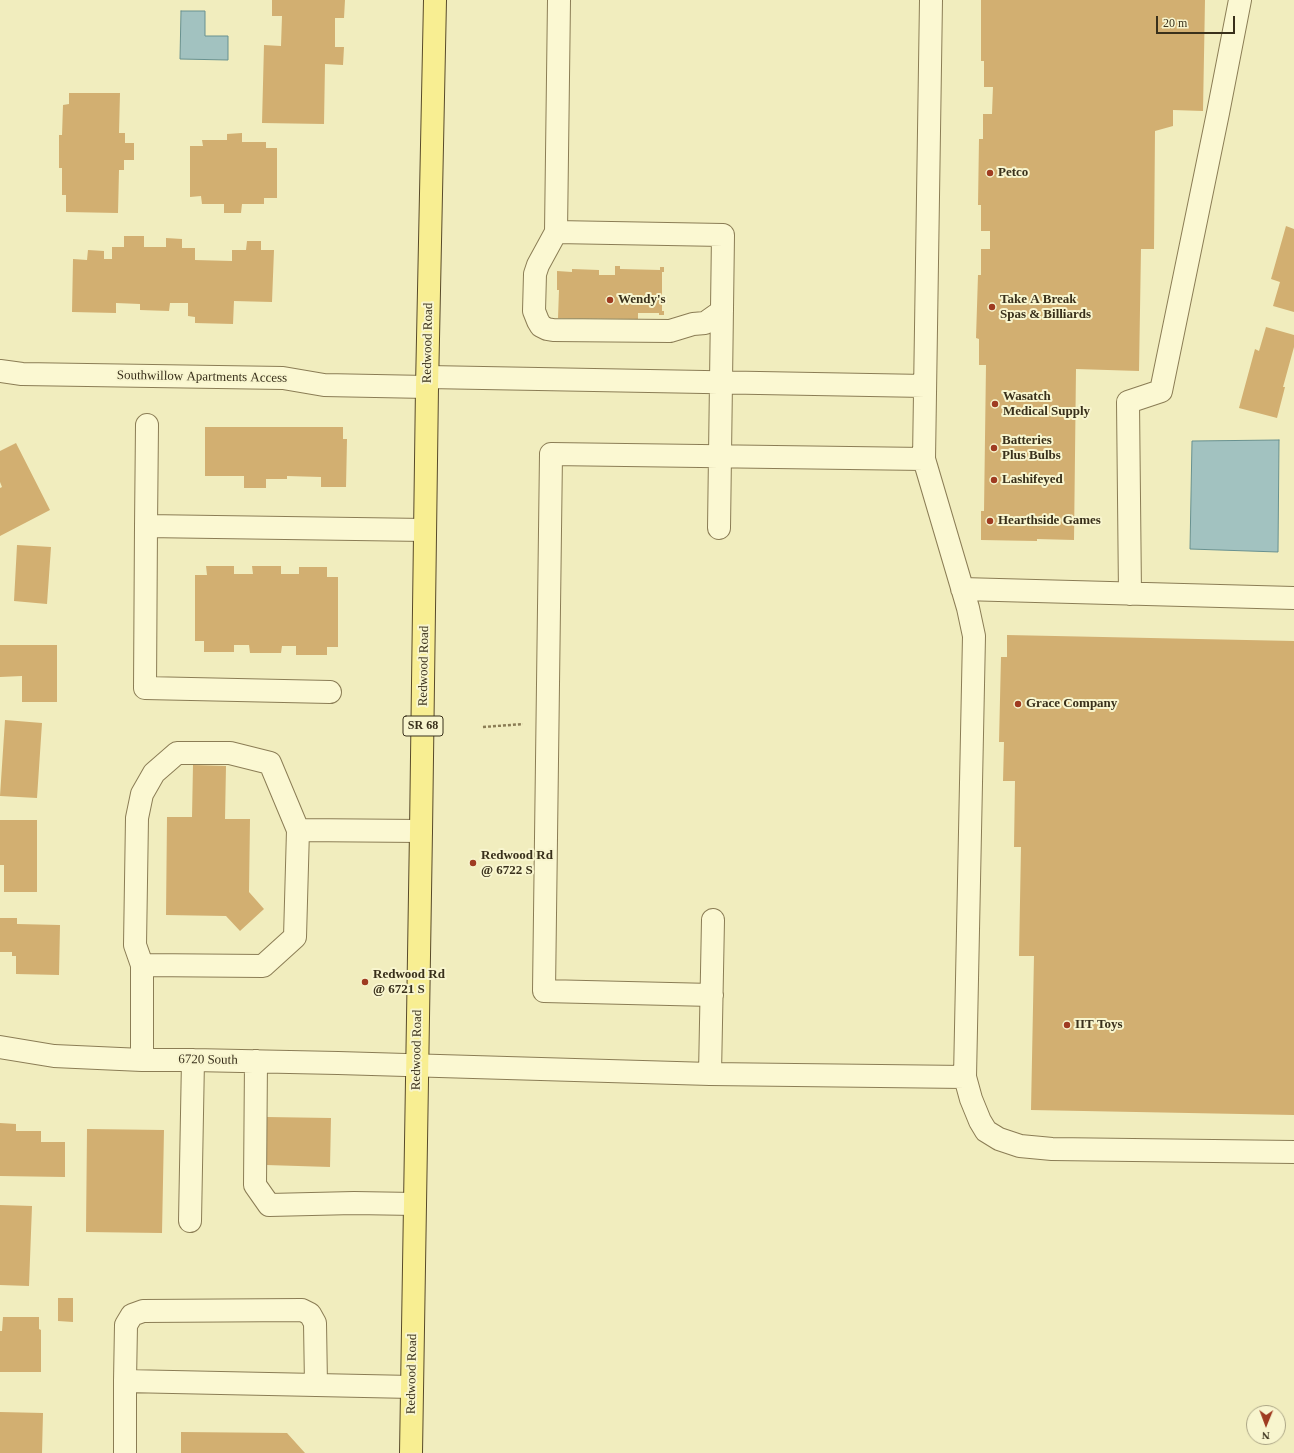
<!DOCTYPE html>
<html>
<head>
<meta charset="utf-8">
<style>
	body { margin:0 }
	#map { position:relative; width:1294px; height:1453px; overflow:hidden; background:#f1edbe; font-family:"Times New Roman",serif }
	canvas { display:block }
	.north { position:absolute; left:1246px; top:1405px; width:40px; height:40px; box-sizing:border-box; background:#f8f5ce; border:1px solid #aca686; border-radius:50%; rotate:181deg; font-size:11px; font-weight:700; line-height:16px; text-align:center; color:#39301b }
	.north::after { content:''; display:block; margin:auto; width:14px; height:18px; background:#9f3b21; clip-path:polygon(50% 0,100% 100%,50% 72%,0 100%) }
	.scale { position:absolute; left:1156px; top:16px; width:79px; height:18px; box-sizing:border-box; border:2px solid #39301b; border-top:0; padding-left:5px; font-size:12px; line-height:14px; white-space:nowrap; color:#39301b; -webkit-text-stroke:3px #f8f5ce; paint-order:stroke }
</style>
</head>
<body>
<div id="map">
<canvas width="1294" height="1453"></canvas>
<div class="north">N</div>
<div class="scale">20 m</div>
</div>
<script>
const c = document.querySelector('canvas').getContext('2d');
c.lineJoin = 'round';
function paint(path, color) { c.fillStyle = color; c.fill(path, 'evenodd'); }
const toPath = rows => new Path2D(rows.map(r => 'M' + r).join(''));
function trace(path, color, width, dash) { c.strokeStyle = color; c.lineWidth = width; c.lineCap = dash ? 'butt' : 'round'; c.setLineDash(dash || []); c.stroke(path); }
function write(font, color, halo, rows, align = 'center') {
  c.font = font + ' "Times New Roman",serif'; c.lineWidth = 4; c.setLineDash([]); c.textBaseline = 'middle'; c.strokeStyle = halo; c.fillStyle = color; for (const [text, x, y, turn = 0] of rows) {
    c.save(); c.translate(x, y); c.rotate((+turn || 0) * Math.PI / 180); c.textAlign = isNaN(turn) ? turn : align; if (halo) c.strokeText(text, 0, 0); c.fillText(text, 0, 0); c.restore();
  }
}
const water = toPath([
	[181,11,205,11,205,36,228,36,228,60,180,59,181,11],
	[1279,440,1278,552,1190,549,1192,441,1279,440]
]);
paint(water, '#a2c2c0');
trace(water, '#689190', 1);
paint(toPath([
	[272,0,345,0,344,18,335,18,335,47,344,47,343,65,325,64,324,124,262,123,264,45,281,46,282,16,272,16],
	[981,0,1205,0,1203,111,1173,110,1173,126,1155,131,1154,249,1141,249,1139,371,1076,369,1074,540,1037,539,1037,541,981,540,981,511,984,511,986,365,979,365,979,339,976,338,978,275,981,275,981,249,990,249,990,231,981,231,981,205,978,205,979,139,983,139,983,114,992,114,993,87,984,87,984,61,981,61],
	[69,93,120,93,119,133,125,133,125,143,134,143,134,160,124,160,124,170,119,170,118,213,66,212,66,195,62,195,62,168,59,168,59,135,62,135,63,105,69,104],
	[242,133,242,142,266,142,266,148,277,148,277,198,264,198,264,204,242,204,241,213,224,213,224,204,202,204,201,196,190,197,190,146,203,146,202,140,227,140,227,134],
	[1286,226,1294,229,1294,312,1273,306,1280,282,1271,279],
	[124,236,144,236,144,247,166,247,166,238,182,239,182,248,195,248,195,260,232,261,232,250,246,250,247,241,261,241,261,250,274,250,272,302,234,301,233,324,195,323,195,317,188,316,188,303,170,303,169,311,140,310,140,304,116,303,116,313,72,312,73,259,87,260,88,250,104,251,104,259,112,259,112,247,124,247],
	[615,266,620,266,620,269,660,270,660,267,664,267,664,272,662,272,662,311,664,311,664,315,659,315,659,313,638,313,638,319,558,318,559,290,557,290,557,271,572,272,572,269,599,270,599,275,615,275],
	[1266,327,1294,335,1294,347,1283,387,1285,387,1277,418,1239,408,1255,349,1259,351],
	[205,427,343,427,343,439,347,439,346,487,321,487,321,477,287,476,287,479,266,479,266,488,244,488,244,476,205,476],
	[16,443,50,510,0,536,0,488,2,487,0,482,0,451],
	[17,545,51,547,47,604,14,601],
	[206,566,234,566,234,574,253,574,252,566,281,566,281,574,299,574,299,567,327,567,327,577,338,577,338,647,327,647,327,655,296,655,296,646,282,646,281,653,250,653,249,645,234,645,234,652,204,652,204,641,195,641,195,575,207,575],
	[1007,635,1294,641,1294,1115,1031,1110,1034,956,1019,956,1021,847,1014,847,1015,781,1003,781,1004,742,999,742,1001,657,1007,657],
	[0,645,57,645,57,702,22,702,22,676,0,677],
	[5,720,42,723,37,798,0,796],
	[193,765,226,766,225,819,250,819,249,892,264,909,240,931,226,916,166,915,167,817,192,817],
	[0,820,37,820,37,892,4,892,4,865,0,865],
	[0,918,17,918,17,924,60,925,59,975,16,974,16,956,12,956,12,952,0,952],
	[267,1117,331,1118,330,1167,266,1165],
	[0,1123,16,1124,16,1131,41,1131,41,1142,65,1142,65,1177,0,1176],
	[87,1129,164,1130,162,1233,86,1232],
	[0,1205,32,1206,29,1286,0,1285],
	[58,1298,73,1298,73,1322,58,1321],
	[3,1317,39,1317,39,1329,41,1330,41,1372,0,1372,0,1331,2,1331],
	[0,1412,43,1413,42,1453,0,1453],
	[181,1432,287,1433,305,1453,181,1453]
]), '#d2af71');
const minor = toPath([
	[559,0,556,232,538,265,535,274,534,311,538,321,541,326,547,329,553,330,670,331,693,324,705,323,722,311],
	[931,0,924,459,968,608,974,636,965,1077,971,1099,980,1121,986,1131,999,1139,1020,1146,1052,1149,1294,1152],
	[556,232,723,235,719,528],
	[0,371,22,374,283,378,324,385,427,387],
	[428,377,925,386],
	[147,425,146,526,425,530],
	[146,526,145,688,330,692],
	[962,589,1294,598],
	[1130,594,1128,402,1161,391,1218,113,1240,0],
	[142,965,263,966,295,937,298,830],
	[712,995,544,991,551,454,924,459],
	[0,1047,54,1056,142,1060,193,1060,338,1063,710,1074,965,1077],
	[142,1060,142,965,135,945,137,818,142,794,154,773,177,753,230,753,270,763,298,830,421,831],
	[256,1061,255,1185,269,1205,354,1203,415,1204],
	[710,1074,713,920],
	[190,1221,193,1060],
	[125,1381,126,1325,132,1315,143,1311,302,1310,310,1314,315,1323,316,1385],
	[125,1453,125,1381,412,1387]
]);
const major = toPath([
	[411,1453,421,831,427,387,435,0]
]);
trace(minor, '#8b7d55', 24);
trace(major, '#584a2a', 24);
trace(toPath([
	[483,727,523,724]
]), '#8b7d55', 2.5, [3, 2]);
trace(minor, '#fbf8d2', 22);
trace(major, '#f8ee92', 22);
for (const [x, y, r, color] of [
	[990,173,4,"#9f3b21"],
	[610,300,4,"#9f3b21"],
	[992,307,4,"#9f3b21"],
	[995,404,4,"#9f3b21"],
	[994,448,4,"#9f3b21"],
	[994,480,4,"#9f3b21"],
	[990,521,4,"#9f3b21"],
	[1018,704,4,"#9f3b21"],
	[473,863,4,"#9f3b21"],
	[365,982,4,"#9f3b21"],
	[1067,1025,4,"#9f3b21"]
]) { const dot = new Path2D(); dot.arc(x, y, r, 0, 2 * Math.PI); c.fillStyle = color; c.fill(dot); trace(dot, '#f8f5ce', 1.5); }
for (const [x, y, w] of [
	[423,726,40]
]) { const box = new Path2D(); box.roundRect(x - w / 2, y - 10, w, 20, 3); c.fillStyle = '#f8f5ce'; c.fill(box); trace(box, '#39301b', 1); }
write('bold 12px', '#39301b', null, [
	["SR 68",423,726]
]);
write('bold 13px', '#39301b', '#f8f5ce', [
	["Petco",998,173],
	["Wendy's",618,300],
	["Take A Break",1000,300],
	["Spas & Billiards",1000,315],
	["Wasatch",1003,397],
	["Medical Supply",1003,412],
	["Batteries",1002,441],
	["Plus Bulbs",1002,456],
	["Lashifeyed",1002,480],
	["Hearthside Games",998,521],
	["Grace Company",1026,704],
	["Redwood Rd",481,856],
	["@ 6722 S",481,871],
	["Redwood Rd",373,975],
	["@ 6721 S",373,990],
	["IIT Toys",1075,1025]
], 'left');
write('13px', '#39301b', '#f8f5ce', [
	["Redwood Road",428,343,-89],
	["Southwillow Apartments Access",202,377,1],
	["Redwood Road",424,666,-89],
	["Redwood Road",417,1050,-89],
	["6720 South",208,1060,1],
	["Redwood Road",412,1374,-89]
]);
</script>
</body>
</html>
